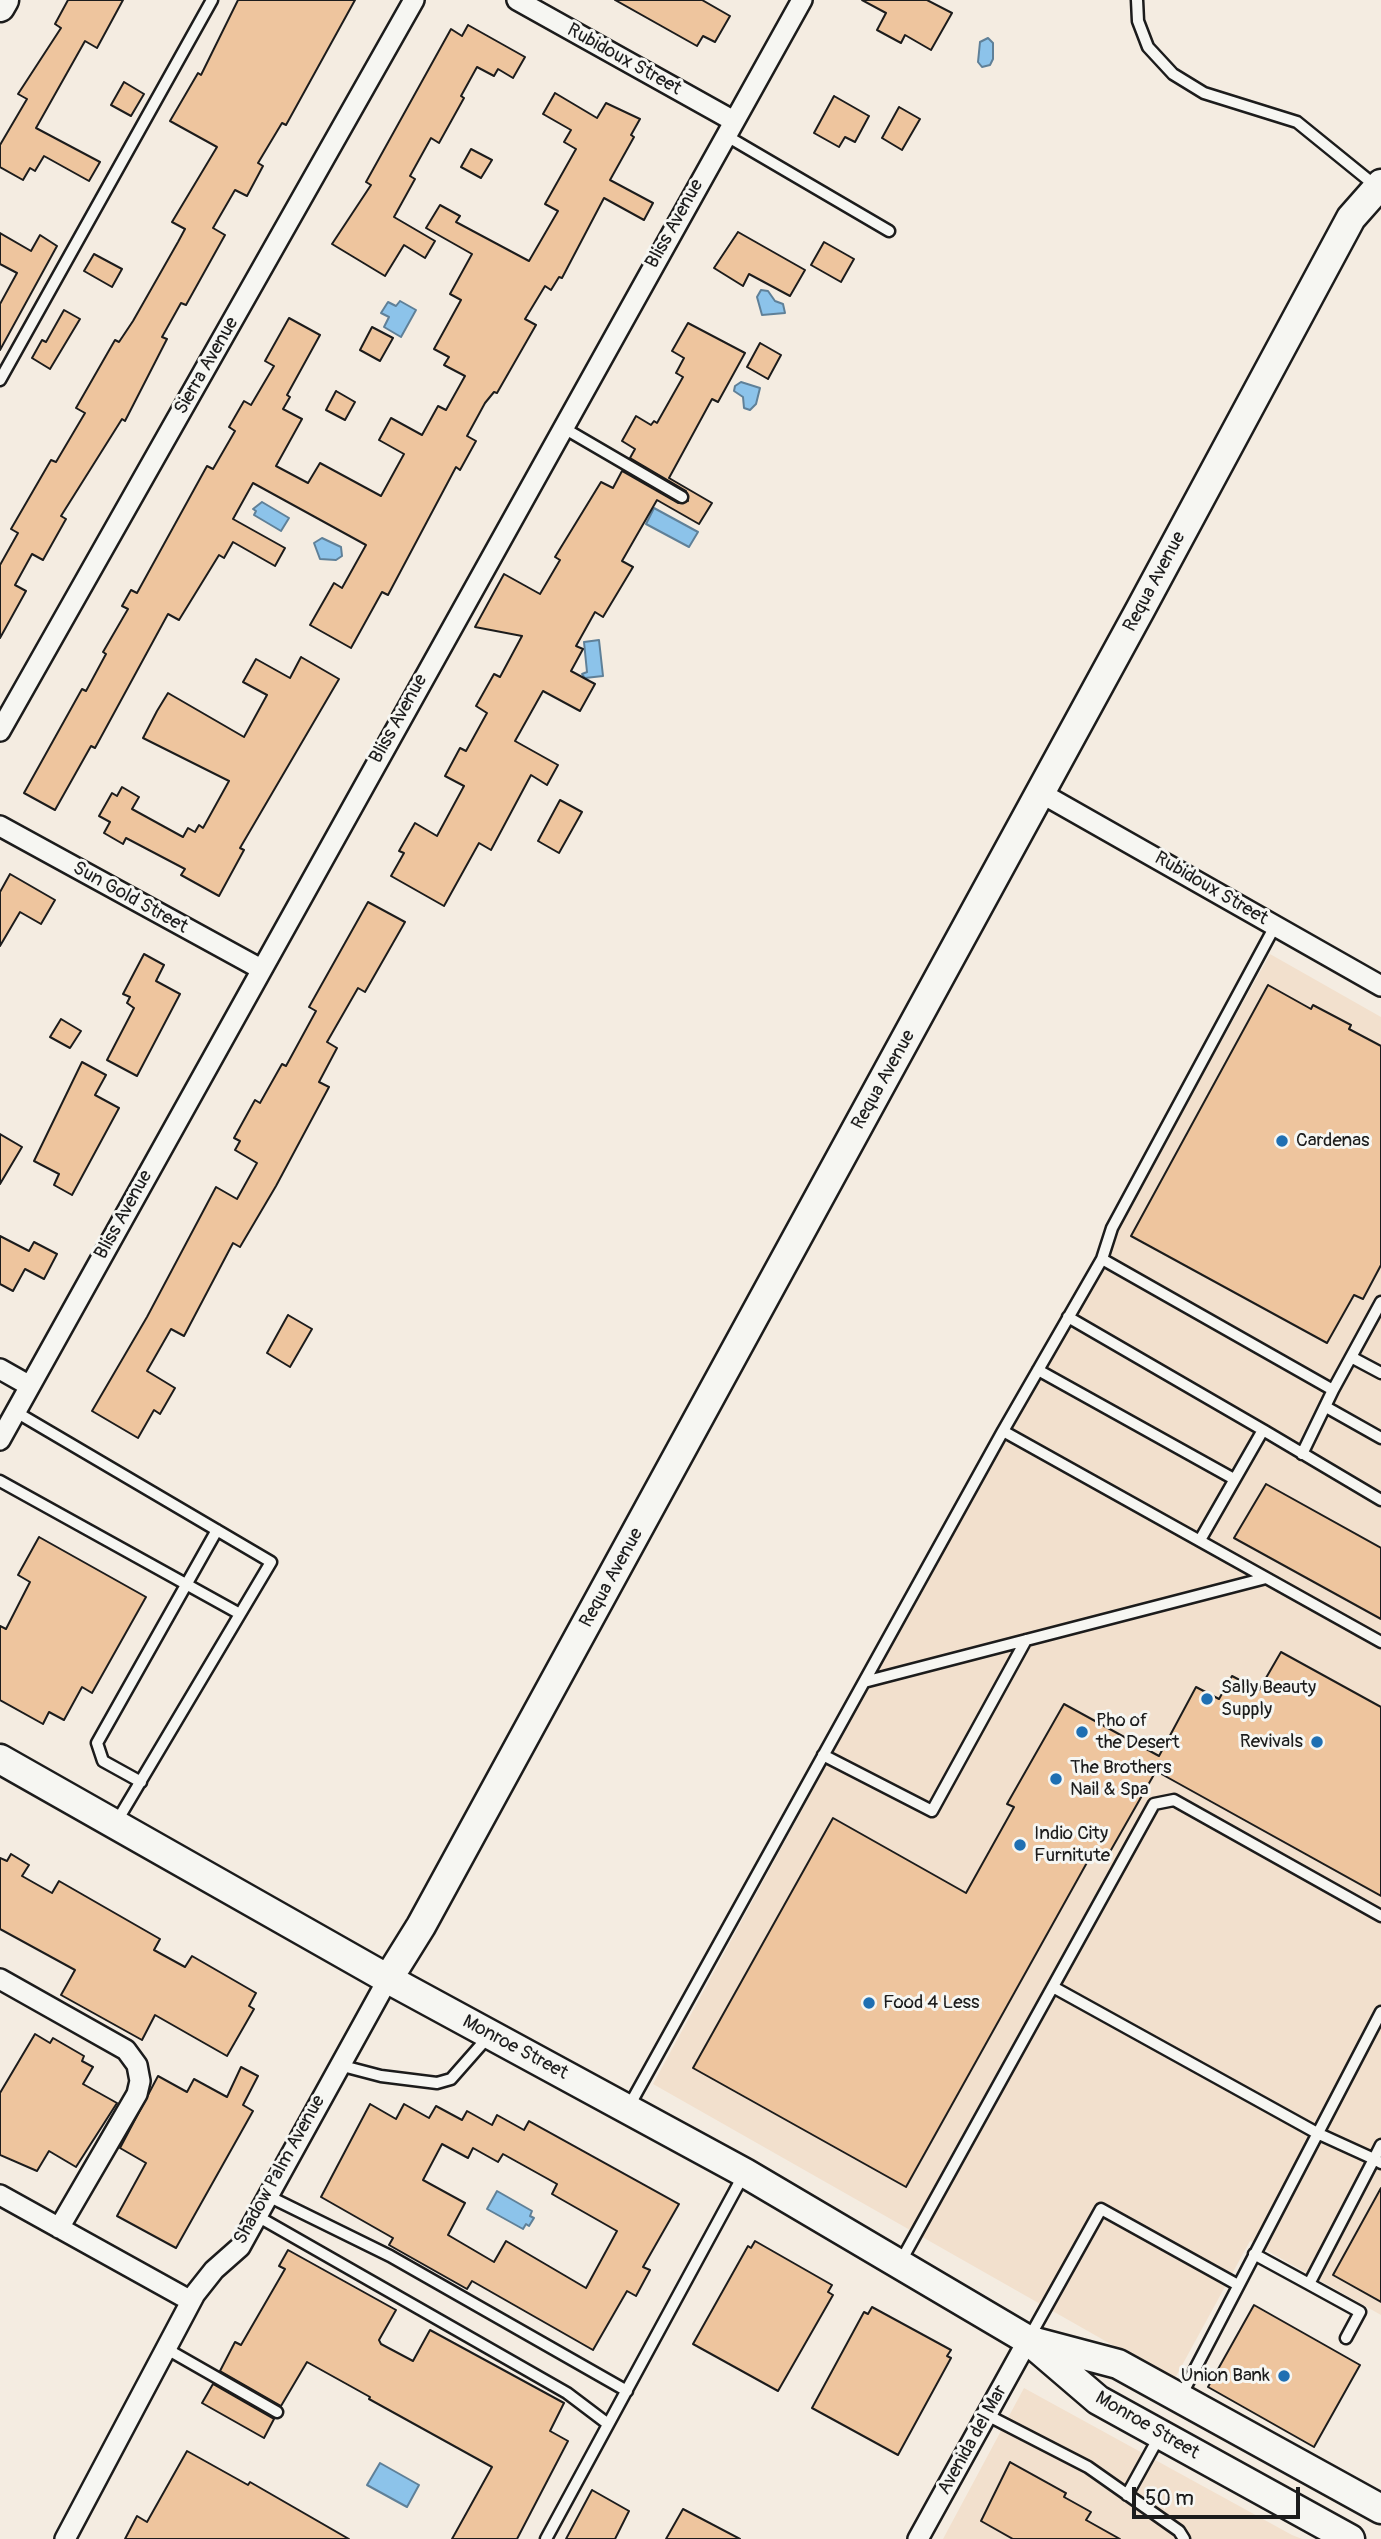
<!DOCTYPE html>
<html>
<head>
<meta charset="utf-8">
<style>
	body { margin:0 }
	#map { position:relative; width:1381px; height:2539px; overflow:hidden; background:#f4ece1; font-family:Pangolin,sans-serif }
	canvas { display:block }
	.scale { position:absolute; left:1132px; top:2487px; width:168px; height:32px; box-sizing:border-box; border:4px solid #1c1c1c; border-top:0; padding-left:9px; font-size:21px; line-height:24px; white-space:nowrap; color:#1c1c1c; -webkit-text-stroke:5px #f6f6f2; paint-order:stroke }
</style>
</head>
<body>
<div id="map">
<canvas width="1381" height="2539"></canvas>
<div class="scale">50 m</div>
</div>
<script>
const c = document.querySelector('canvas').getContext('2d');
c.lineJoin = 'round';
function paint(path, color) { c.fillStyle = color; c.fill(path, 'evenodd'); }
const toPath = rows => new Path2D(rows.map(r => 'M' + r).join(''));
function trace(path, color, width, dash) { c.strokeStyle = color; c.lineWidth = width; c.lineCap = dash ? 'butt' : 'round'; c.setLineDash(dash || []); c.stroke(path); }
function write(font, color, halo, rows, align = 'center') {
  c.font = font + ' Pangolin,sans-serif'; c.lineWidth = 6; c.setLineDash([]); c.textBaseline = 'middle'; c.strokeStyle = halo; c.fillStyle = color; for (const [text, x, y, turn = 0] of rows) {
    c.save(); c.translate(x, y); c.rotate((+turn || 0) * Math.PI / 180); c.textAlign = isNaN(turn) ? turn : align; if (halo) c.strokeText(text, 0, 0); c.fillText(text, 0, 0); c.restore();
  }
}
paint(toPath([
	[1270,954,1381,1017,1381,2315,1250,2241,1174,2380,653,2084,803,1808,907,1604],
	[1024,2388,1292,2535,1302,2539,943,2539]
]), '#f2e0cd');
const water = toPath([
	[988,38,993,43,993,59,990,65,982,67,978,62,980,42,988,38],
	[761,290,768,291,775,301,783,304,785,313,762,315,757,297,761,290],
	[400,301,416,310,401,337,384,327,389,317,381,313,388,302,396,306,400,301],
	[741,382,760,388,756,404,750,410,744,408,743,397,734,391,735,386,741,382],
	[262,502,289,518,281,531,254,515,256,511,253,509,262,502],
	[654,508,698,532,689,547,646,524,654,508],
	[322,538,341,547,342,556,336,560,320,559,314,543,322,538],
	[599,640,603,676,585,678,582,674,587,672,584,642,599,640],
	[497,2191,532,2211,530,2216,534,2218,529,2226,526,2224,523,2229,487,2209,497,2191],
	[380,2463,419,2485,407,2507,367,2485,380,2463]
]);
paint(water, '#8cc3ea');
trace(water, '#5f8098', 2);
const building = toPath([
	[68,0,123,0,97,48,85,41,36,128,100,162,89,181,44,156,35,171,30,168,23,180,0,167,0,145,27,99,18,94,61,28,55,24,68,0],
	[238,0,355,0,286,125,282,123,258,163,263,166,247,196,235,190,213,228,225,235,186,305,181,303,162,337,167,339,125,421,122,419,61,516,66,519,43,560,32,554,15,585,26,591,0,638,0,565,18,533,11,529,51,460,56,462,85,413,76,408,115,340,119,342,133,321,178,242,185,229,172,222,217,147,170,121,198,73,201,75,238,0],
	[615,0,702,0,730,16,715,42,703,36,697,46,615,0],
	[862,0,927,0,952,13,931,50,905,35,901,43,877,30,886,13,862,0],
	[468,25,525,57,513,78,498,69,494,76,477,67,461,96,464,98,439,143,431,138,410,176,415,179,394,217,435,241,425,258,404,245,385,276,332,244,371,185,366,182,451,29,462,36,468,25],
	[124,82,144,94,131,116,111,105,124,82],
	[555,93,597,118,606,103,640,119,631,135,634,137,610,180,653,203,644,220,604,198,562,278,559,277,551,290,545,286,525,319,536,325,497,393,494,392,485,403,467,436,476,441,460,470,456,467,388,595,382,592,351,648,310,625,334,583,342,588,366,545,253,483,233,519,285,548,275,566,233,542,224,558,219,555,179,620,168,614,95,748,91,746,55,810,24,793,82,689,86,691,106,654,103,652,128,609,122,606,131,590,137,593,207,466,213,469,235,431,229,427,244,401,251,405,274,366,265,361,289,318,320,335,287,395,290,397,283,409,302,419,276,466,308,483,320,463,381,496,404,454,379,440,391,418,422,435,438,406,446,410,465,376,444,365,449,357,434,349,461,300,450,294,472,254,426,228,440,205,460,216,456,222,529,261,558,211,545,204,576,149,564,142,571,130,543,114,555,93],
	[834,96,869,116,855,142,845,137,839,147,814,133,834,96],
	[899,107,920,119,902,150,882,138,899,107],
	[471,149,492,160,481,178,461,167,471,149],
	[738,232,805,270,790,296,749,274,743,286,714,268,738,232],
	[0,233,31,251,40,235,57,246,0,350,0,304,17,273,0,264,0,233],
	[824,242,854,259,841,282,811,265,824,242],
	[94,254,122,269,112,287,84,271,94,254],
	[64,310,80,319,50,369,32,358,42,340,46,342,64,310],
	[688,323,745,353,718,402,712,399,669,478,712,503,699,524,657,500,622,561,633,567,603,617,595,612,576,646,583,649,571,671,595,684,580,711,543,691,515,741,558,765,547,785,531,775,491,850,479,843,444,906,391,876,404,853,399,851,415,823,437,836,464,786,445,776,460,748,466,751,487,713,476,706,494,674,500,677,522,636,475,627,504,574,540,594,560,560,555,557,601,482,613,488,622,471,678,503,688,501,686,491,630,458,635,449,622,441,636,416,651,425,654,421,657,423,683,377,676,373,684,358,672,351,688,323],
	[372,327,393,338,380,361,360,350,372,327],
	[760,343,781,355,768,379,747,367,760,343],
	[336,391,355,402,345,420,326,410,336,391],
	[301,657,339,679,240,848,244,850,219,896,181,875,185,869,126,838,123,844,104,833,110,822,99,816,112,793,117,796,122,787,139,797,132,809,183,837,188,828,195,832,199,825,203,828,229,781,143,738,157,711,168,693,244,737,267,695,243,682,256,659,290,678,301,657],
	[560,800,582,812,559,853,538,841,560,800],
	[10,874,55,900,41,924,20,912,0,946,0,892,10,874],
	[368,902,405,922,365,992,358,988,327,1042,337,1048,319,1082,329,1087,276,1186,240,1247,233,1243,184,1336,171,1329,147,1371,175,1388,160,1414,154,1410,138,1438,92,1411,147,1317,216,1187,237,1199,257,1163,235,1150,240,1141,234,1138,255,1100,260,1103,282,1064,286,1066,316,1011,309,1007,368,902],
	[144,954,164,965,156,981,180,994,137,1076,107,1060,134,1008,127,1003,130,997,123,994,144,954],
	[1268,985,1311,1009,1313,1005,1351,1025,1349,1029,1381,1046,1381,1265,1363,1299,1354,1295,1327,1343,1131,1236,1268,985],
	[61,1019,81,1031,70,1048,50,1037,61,1019],
	[82,1062,106,1075,95,1095,119,1108,72,1195,54,1185,59,1174,34,1161,82,1062],
	[0,1134,22,1147,0,1184,0,1134],
	[0,1236,29,1251,34,1242,57,1254,44,1279,25,1269,13,1291,0,1284,0,1236],
	[288,1315,312,1329,290,1367,267,1353,288,1315],
	[1266,1484,1381,1548,1381,1619,1234,1538,1266,1484],
	[39,1537,146,1597,92,1693,82,1687,64,1720,49,1712,43,1724,0,1700,0,1626,6,1629,30,1582,18,1575,39,1537],
	[1281,1652,1381,1707,1381,1896,1156,1771,1107,1857,1094,1850,906,2187,693,2068,833,1818,966,1893,1014,1807,1007,1804,1064,1704,1159,1756,1196,1687,1219,1699,1232,1676,1259,1690,1281,1652],
	[11,1854,29,1865,22,1876,52,1893,59,1881,160,1939,154,1950,185,1967,192,1956,256,1993,249,2006,254,2009,227,2056,155,2015,142,2040,61,1995,75,1970,0,1929,0,1858,7,1861,11,1854],
	[35,2034,50,2043,53,2038,84,2056,82,2061,93,2067,83,2084,117,2103,76,2167,49,2151,37,2171,0,2155,0,2093,35,2034],
	[241,2067,258,2076,243,2105,253,2111,176,2248,117,2216,146,2163,120,2148,158,2076,187,2092,194,2079,227,2097,241,2067],
	[370,2104,396,2119,404,2104,429,2118,436,2106,462,2120,467,2111,492,2125,497,2115,524,2130,529,2121,679,2204,643,2267,650,2270,636,2296,627,2291,593,2350,472,2281,467,2289,389,2245,393,2238,321,2197,370,2104],
	[442,2144,468,2158,473,2148,498,2162,503,2154,557,2184,552,2194,617,2231,586,2288,506,2241,494,2262,448,2235,465,2203,423,2180,442,2144],
	[1381,2188,1381,2302,1333,2275,1381,2188],
	[755,2241,832,2285,828,2292,833,2295,778,2391,693,2344,748,2246,751,2248,755,2241],
	[288,2250,396,2310,379,2340,381,2344,413,2361,430,2330,564,2403,550,2431,568,2441,517,2539,452,2539,492,2467,369,2399,370,2397,307,2362,281,2406,220,2371,235,2342,241,2345,285,2269,279,2266,288,2250],
	[1254,2305,1360,2365,1314,2447,1208,2387,1254,2305],
	[872,2307,951,2350,947,2356,951,2358,898,2455,812,2408,864,2312,868,2314,872,2307],
	[213,2384,274,2419,264,2438,202,2403,213,2384],
	[187,2451,248,2485,250,2482,349,2539,125,2539,137,2516,147,2522,187,2451],
	[1010,2462,1066,2493,1064,2497,1091,2512,1086,2520,1120,2539,1013,2539,981,2521,1010,2462],
	[592,2490,629,2511,615,2539,566,2539,592,2490],
	[683,2509,740,2539,666,2539,683,2509]
]);
paint(building, '#eec59e');
trace(building, '#1c1c1c', 2);
const lane = toPath([
	[1137,0,1138,21,1148,47,1173,74,1204,93,1297,122,1377,187],
	[725,135,889,231],
	[0,380,212,0],
	[562,427,682,497],
	[1102,1259,1112,1228,1275,926],
	[1068,1317,1263,1430],
	[1351,1357,1381,1373],
	[1038,1370,1234,1479],
	[1333,1390,1381,1302],
	[1326,1407,1381,1438],
	[16,1412,271,1562,117,1821],
	[1302,1454,1333,1390,1102,1259,1003,1431,1381,1642],
	[0,1481,240,1614],
	[1200,1540,1263,1430,1381,1500],
	[864,1682,1266,1578],
	[823,1755,932,1811,1026,1640],
	[141,1782,103,1761,97,1743,217,1530],
	[1053,1987,1317,2133,1374,2159,1381,2145],
	[339,2065,381,2076,437,2083,451,2079,488,2037],
	[628,2108,1003,1431],
	[268,2196,390,2256,627,2391],
	[257,2216,567,2393,608,2424],
	[1254,2254,1309,2284,1374,2159,1381,2163],
	[901,2261,1154,1804,1174,1800,1381,1916],
	[1309,2284,1360,2312,1346,2338],
	[1029,2338,1101,2209,1238,2285],
	[165,2348,277,2412],
	[1181,2396,1381,2012],
	[987,2415,1088,2467,1179,2531,1184,2539],
	[1127,2495,1159,2437],
	[546,2539,744,2174]
]);
const street = toPath([
	[517,0,732,120],
	[0,731,414,0],
	[1041,793,1381,986],
	[0,826,261,969],
	[0,1369,30,1386],
	[0,1440,802,0],
	[0,1979,126,2050,137,2065,140,2081,137,2094,59,2228],
	[0,2195,191,2301],
	[65,2539,195,2294,214,2270,240,2247,388,1979],
	[918,2539,1028,2340]
]);
const secondary = toPath([
	[0,7,4,0],
	[0,1759,388,1979,745,2173,1028,2340,1098,2400,1350,2539],
	[388,1979,421,1926,1140,610,1351,218,1381,184],
	[1035,2342,1118,2364,1381,2509]
]);
trace(lane, '#1c1c1c', 15);
trace(street, '#1c1c1c', 24);
trace(secondary, '#1c1c1c', 33);
trace(lane, '#f6f6f2', 10);
trace(street, '#f6f6f2', 19);
trace(secondary, '#f6f6f2', 28);
for (const [x, y, r, color] of [
	[1282,1141,7,"#1f6fb2"],
	[1207,1699,7,"#1f6fb2"],
	[1082,1732,7,"#1f6fb2"],
	[1317,1742,7,"#1f6fb2"],
	[1056,1779,7,"#1f6fb2"],
	[1020,1845,7,"#1f6fb2"],
	[869,2003,7,"#1f6fb2"],
	[1284,2376,7,"#1f6fb2"]
]) { const dot = new Path2D(); dot.arc(x, y, r, 0, 2 * Math.PI); c.fillStyle = color; c.fill(dot); trace(dot, '#f6f6f2', 2.5); }
write('19px', '#1c1c1c', '#f6f6f2', [
	["Rubidoux Street",624,60,29],
	["Bliss Avenue",675,224,-61],
	["Sierra Avenue",207,366,-60],
	["Requa Avenue",1155,582,-62],
	["Bliss Avenue",399,719,-61],
	["Rubidoux Street",1211,889,30],
	["Sun Gold Street",130,898,29],
	["Requa Avenue",884,1080,-61],
	["Bliss Avenue",124,1215,-61],
	["Requa Avenue",612,1578,-61],
	["Monroe Street",515,2048,28],
	["Shadow Palm Avenue",280,2170,-61],
	["Monroe Street",1147,2426,30],
	["Avenida del Mar",973,2440,-61]
]);
write('19px', '#1c1c1c', '#f6f6f2', [
	["Cardenas",1296,1141],
	["Sally Beauty",1221,1688],
	["Supply",1221,1710],
	["Pho of",1096,1721],
	["the Desert",1096,1743],
	["Revivals",1303,1742,"right"],
	["The Brothers",1070,1768],
	["Nail & Spa",1070,1790],
	["Indio City",1034,1834],
	["Furnitute",1034,1856],
	["Food 4 Less",883,2003],
	["Union Bank",1270,2376,"right"]
], 'left');
</script>
</body>
</html>
